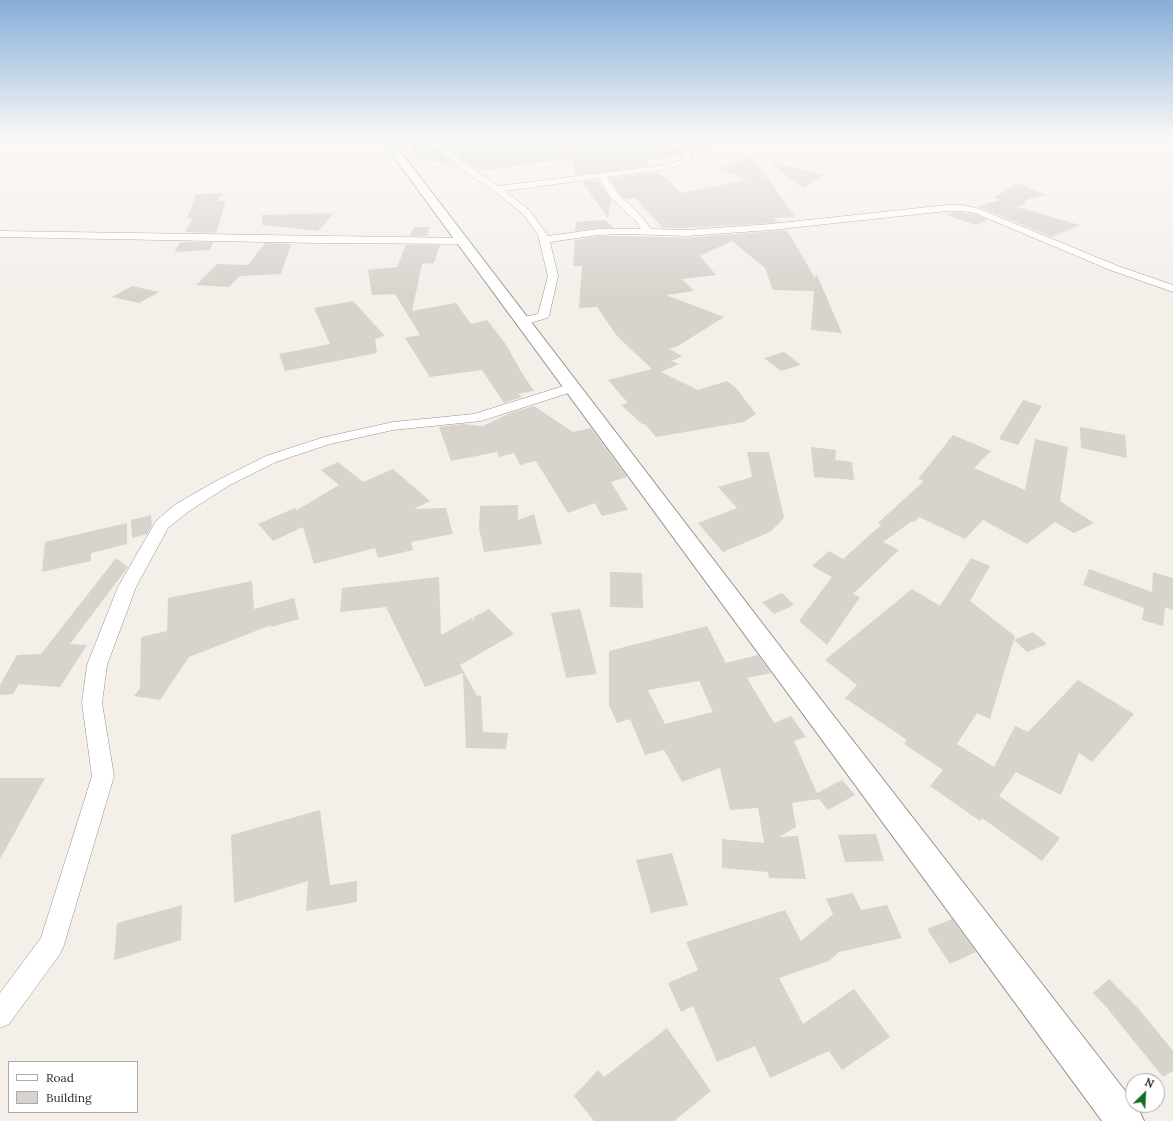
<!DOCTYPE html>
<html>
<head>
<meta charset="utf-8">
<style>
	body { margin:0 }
	#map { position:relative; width:1173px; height:1121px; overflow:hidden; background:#f5efea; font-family:Lora,serif }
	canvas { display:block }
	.legend { position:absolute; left:8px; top:1061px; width:130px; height:52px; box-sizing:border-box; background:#fff; border:1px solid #abaaaa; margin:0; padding:5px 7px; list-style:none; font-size:12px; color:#2e2b2a }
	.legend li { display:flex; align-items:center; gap:8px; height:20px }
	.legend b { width:20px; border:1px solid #abaaaa }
	.north { position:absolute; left:1125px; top:1073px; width:40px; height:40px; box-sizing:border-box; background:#fff; border:1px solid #abaaaa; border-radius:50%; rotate:24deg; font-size:11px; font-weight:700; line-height:16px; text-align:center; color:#2e2b2a }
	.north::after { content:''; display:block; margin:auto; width:14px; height:18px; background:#0e7121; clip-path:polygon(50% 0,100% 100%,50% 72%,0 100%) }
</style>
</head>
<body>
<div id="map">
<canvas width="1173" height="1121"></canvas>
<ul class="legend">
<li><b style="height:5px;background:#fff"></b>Road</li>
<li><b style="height:11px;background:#d8d3cd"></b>Building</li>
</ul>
<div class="north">N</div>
</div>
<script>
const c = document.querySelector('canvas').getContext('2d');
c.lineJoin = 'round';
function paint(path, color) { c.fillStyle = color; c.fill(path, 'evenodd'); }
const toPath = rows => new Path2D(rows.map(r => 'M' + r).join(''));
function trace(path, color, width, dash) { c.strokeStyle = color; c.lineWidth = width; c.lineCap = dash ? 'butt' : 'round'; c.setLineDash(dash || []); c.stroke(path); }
paint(toPath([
	[405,138,426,138,455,165,422,159,419,162],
	[438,138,658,138,683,152,683,155,645,160,651,165,577,175,574,171,572,158,488,170,474,168],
	[752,157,795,217,774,218,778,222,771,223,687,228,663,228,635,198,625,199,618,192,610,178,659,172,681,193,747,180,716,168],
	[768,161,825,175,803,188],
	[598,180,611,200,608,218,582,182],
	[1017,183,1046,195,1025,200,1026,204,1017,207,1080,225,1052,237,977,206,1000,200,993,198],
	[222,193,218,201,226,201,216,233,185,232,193,218,187,218,196,194],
	[955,212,975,214,988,220,976,225,946,215],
	[334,213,318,231,262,225,262,215],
	[605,220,614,228,598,228,575,231,576,222],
	[414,227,430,227,427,236,410,236],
	[785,230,790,235,815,278,816,273,842,333,811,330,814,291,773,290,765,268,732,241,700,256,716,275,682,279,694,291,666,295,724,317,678,346,669,349,682,356,672,361,679,364,661,372,698,390,727,381,736,388,756,414,744,422,656,437,645,424,642,424,621,405,628,403,608,380,652,369,617,336,597,307,579,308,582,266,573,266,575,240,598,236,625,236,687,238],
	[180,242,213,242,210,250,174,252],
	[265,243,291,244,281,274,240,276,244,271,229,287,196,285,217,264,248,265],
	[406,245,440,245,434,263,422,264,412,311,456,303,471,324,487,320,505,343,522,373,534,391,518,394,522,397,504,403,482,370,430,377,405,338,420,335,395,294,372,295,368,270,397,267],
	[132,286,159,292,139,303,112,297],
	[353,301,385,336,375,339,377,353,285,371,279,354,330,344,314,308],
	[784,352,801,365,781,371,764,358],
	[1023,400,1042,406,1018,445,999,439],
	[534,406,573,432,591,428,627,477,611,482,628,510,602,516,595,503,568,513,536,461,520,465,514,453,499,457,497,452,451,461,439,427,462,424,483,426,510,413],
	[1080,427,1125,435,1127,458,1081,448],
	[953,435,991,451,974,468,1025,490,1035,439,1068,447,1060,501,1094,523,1074,533,1055,522,1027,544,983,520,965,539,919,517,914,522,912,521,883,542,899,550,853,594,860,597,827,645,799,621,832,577,812,566,829,551,843,559,881,525,878,523,924,481,918,479],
	[811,447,836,450,835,460,852,462,854,480,814,477],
	[747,452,769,452,784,518,770,532,723,552,698,523,737,508,718,487,752,477],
	[338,462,363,482,393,469,430,501,414,509,446,508,453,534,411,542,413,550,378,558,375,548,314,564,303,527,273,541,258,524,295,508,297,510,339,485,321,470],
	[518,505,518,520,534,514,542,544,484,552,479,528,480,506],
	[151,515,152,525,147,534,132,538,131,520],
	[127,523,127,544,91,553,91,561,42,572,45,542],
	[116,558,128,567,70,644,87,645,60,687,19,684,13,694,0,695,0,685,17,655,41,654],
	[971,558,990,566,970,601,1015,636,990,719,977,713,957,744,994,767,1015,726,1028,732,1078,680,1134,714,1092,762,1079,753,1061,795,1016,772,999,796,1060,838,1042,861,982,818,980,821,930,786,943,770,904,744,907,740,845,698,857,685,825,660,912,589,940,606],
	[1089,569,1152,592,1153,572,1173,578,1173,610,1165,607,1163,626,1142,620,1144,608,1083,585],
	[610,572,642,573,643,608,610,607],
	[439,577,441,635,472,618,474,623,474,617,489,609,514,634,460,665,477,696,481,695,483,732,508,733,506,749,466,748,463,673,425,687,386,607,340,612,342,588],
	[252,581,254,609,294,598,299,619,271,627,271,625,189,657,160,700,134,696,140,688,141,637,167,631,168,598],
	[782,593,794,605,774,614,762,602],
	[580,609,597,674,566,678,551,613],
	[707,626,726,663,758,655,771,673,747,678,774,723,791,716,806,737,794,741,817,793,842,780,855,795,828,810,819,799,792,803,796,827,779,837,798,836,806,879,769,878,768,872,722,868,722,839,764,843,758,808,730,810,720,768,682,782,664,750,645,755,630,719,617,723,609,705,609,651],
	[699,681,713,712,665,724,648,690],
	[1033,632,1047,644,1027,652,1014,640],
	[0,778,45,778,0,859],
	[320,810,330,885,357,881,357,902,306,911,308,881,234,903,231,835],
	[876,834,884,861,845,862,838,835],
	[672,853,688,905,651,913,636,860],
	[853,893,861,910,887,905,902,938,839,952,829,961,779,978,803,1024,854,989,890,1037,842,1070,829,1051,770,1078,755,1046,717,1062,693,1006,681,1012,668,983,698,970,686,942,785,910,801,941,833,914,826,899],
	[182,905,181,940,114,960,117,923],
	[952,919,976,952,950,964,927,929],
	[1109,979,1138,1008,1173,1051,1173,1071,1163,1077,1107,1008,1093,993],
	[667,1028,711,1091,674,1121,594,1121,574,1096,598,1070,604,1077]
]), '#d8d3cd');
const minor = toPath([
	[427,138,436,138,474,170,499,186,664,165,684,158,685,147,666,138,677,138,690,143,701,142,709,138,719,138,706,146,693,148,691,161,665,170,607,177,617,193,642,217,651,229,687,230,771,224,947,205,961,205,977,208,1118,266,1173,285,1173,292,1110,270,975,213,961,211,947,211,771,230,687,236,625,234,598,235,550,242,558,276,549,316,547,318,523,325,519,324,517,321,519,318,538,314,548,276,538,235,523,214,494,191,468,174,427,138],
	[599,178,610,197,636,221,641,229,598,229,548,236,529,210,505,191,599,178],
	[0,231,463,238,468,241,463,244,320,243,0,237,0,231],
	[573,383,578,384,580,387,578,390,481,421,393,430,330,444,276,462,228,486,188,512,168,528,136,587,107,665,102,703,114,776,64,945,60,954,9,1024,0,1028,0,993,41,938,92,776,82,703,87,665,118,587,156,521,176,504,218,480,266,456,321,438,393,422,474,414,573,383]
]);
const tertiary = toPath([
	[380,138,390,138,798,670,1133,1101,1133,1105,1136,1105,1138,1108,1144,1121,1102,1121,380,138]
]);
trace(minor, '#96908b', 1);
trace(tertiary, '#96908b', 2);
paint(minor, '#fff');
paint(tertiary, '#fff');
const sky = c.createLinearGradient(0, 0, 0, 295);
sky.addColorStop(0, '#86aed8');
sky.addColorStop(0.47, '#faf8f6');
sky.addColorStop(1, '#faf8f600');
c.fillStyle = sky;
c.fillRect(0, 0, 1173, 295);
</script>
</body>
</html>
